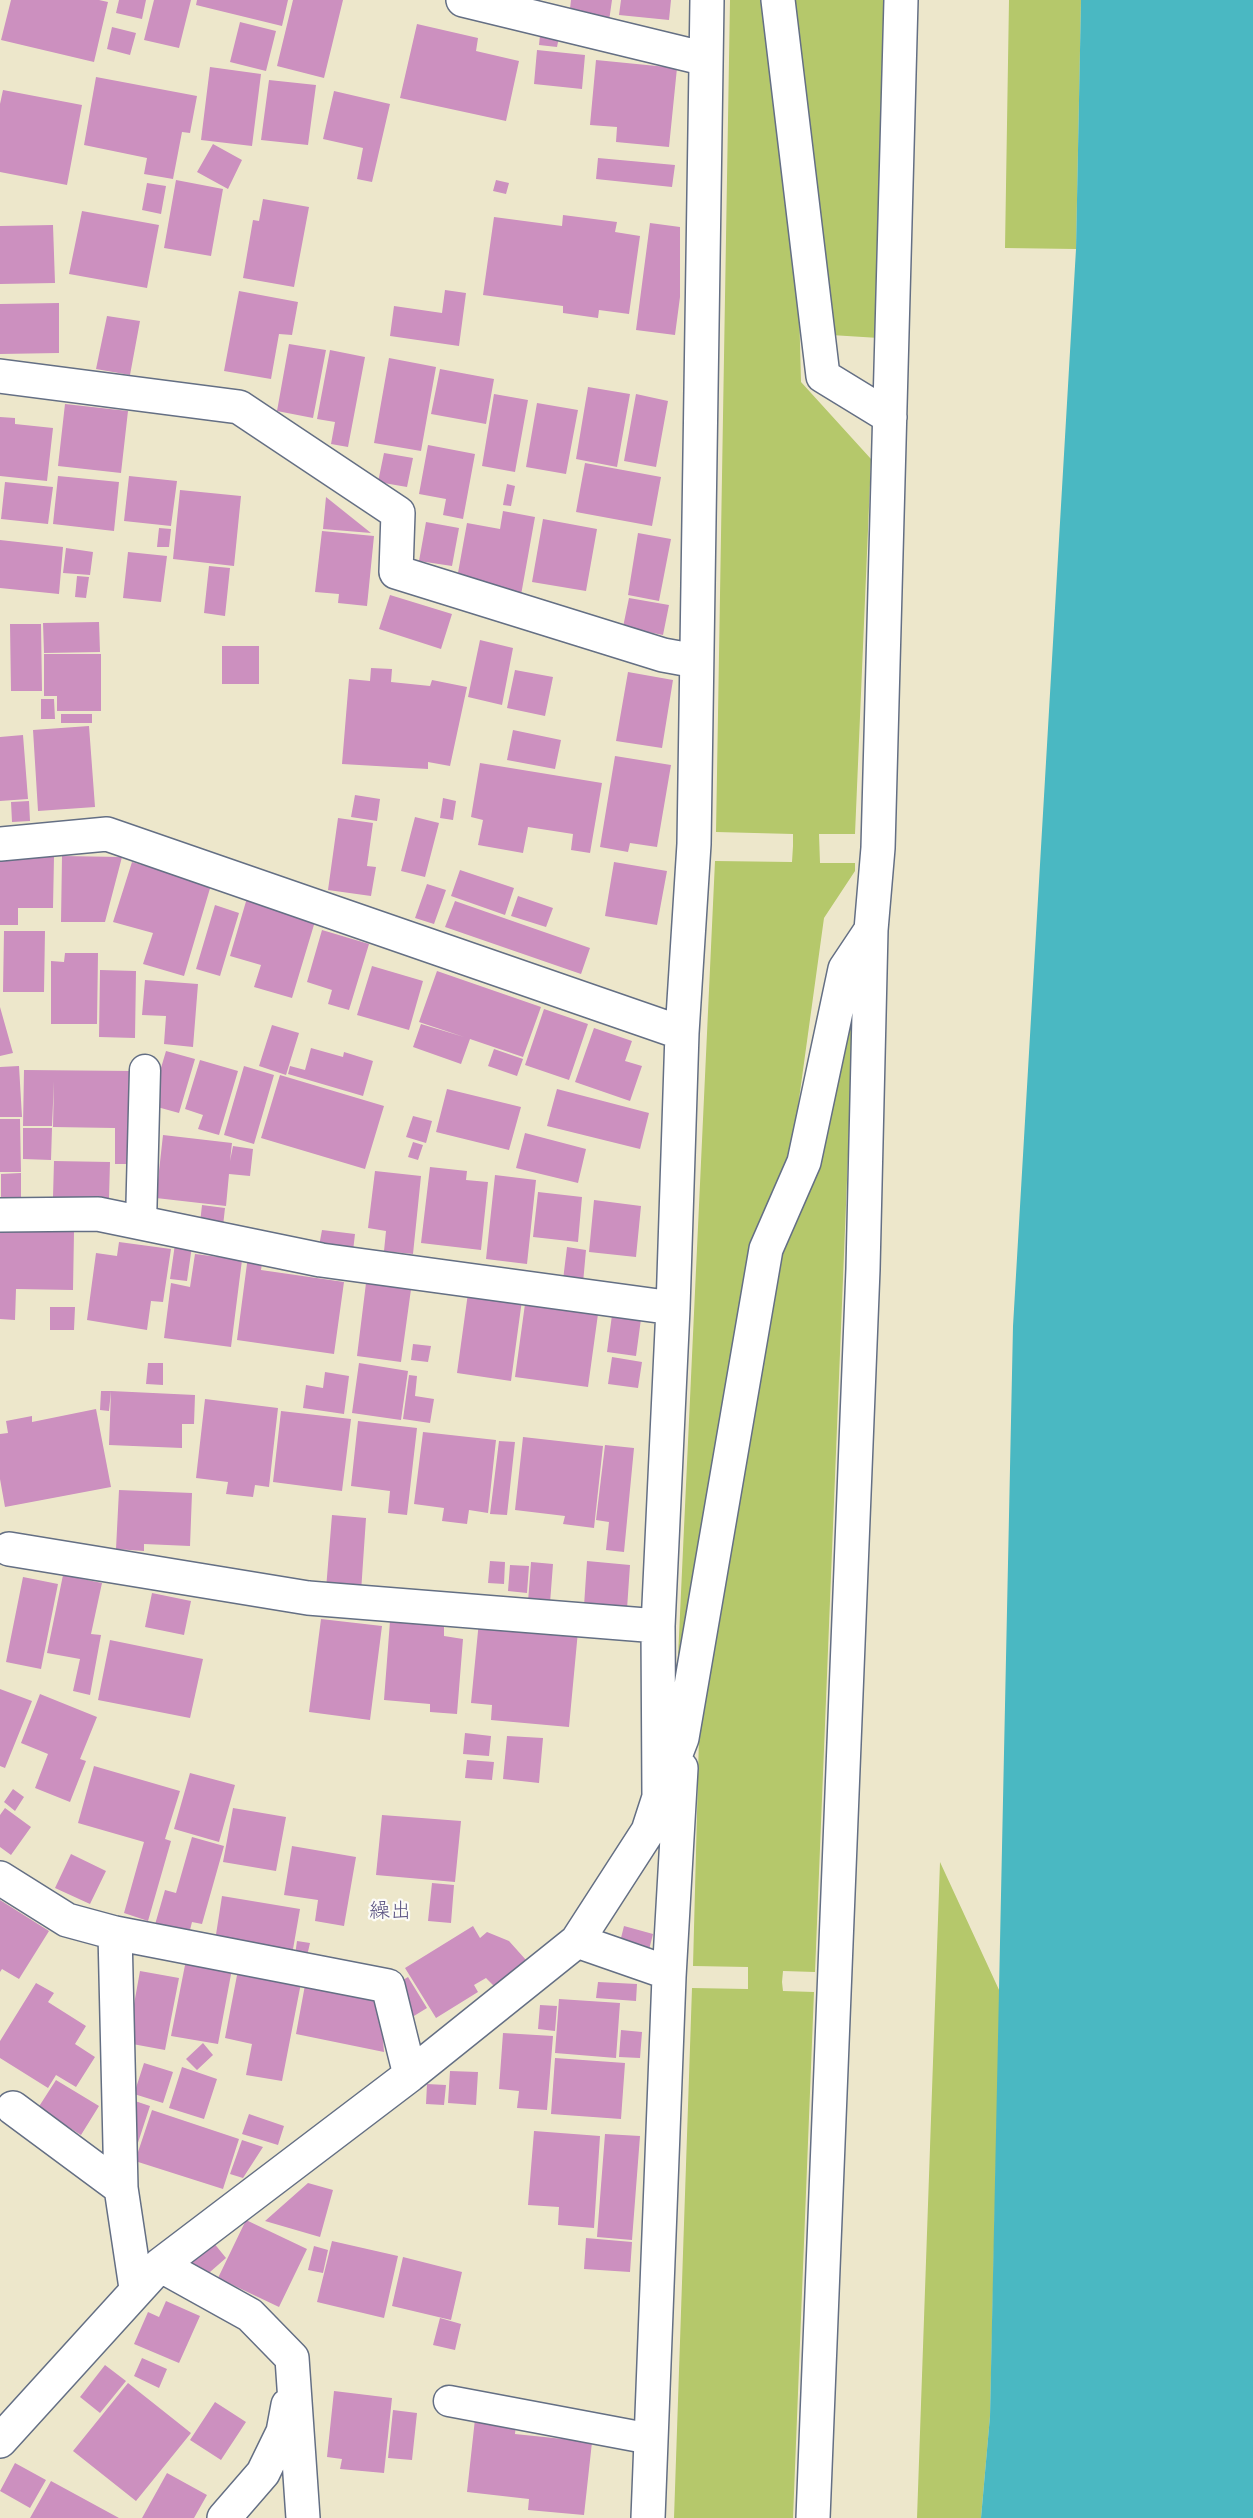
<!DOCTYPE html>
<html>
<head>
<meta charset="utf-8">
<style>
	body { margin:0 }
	canvas { display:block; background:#ede7cb }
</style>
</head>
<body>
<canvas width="1253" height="2518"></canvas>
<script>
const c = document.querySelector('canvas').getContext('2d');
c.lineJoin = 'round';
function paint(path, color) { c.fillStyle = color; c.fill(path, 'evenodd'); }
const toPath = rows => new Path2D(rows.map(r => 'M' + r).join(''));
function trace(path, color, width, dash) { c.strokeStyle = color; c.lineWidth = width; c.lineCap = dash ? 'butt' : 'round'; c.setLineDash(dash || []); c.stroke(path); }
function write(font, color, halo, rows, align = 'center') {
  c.font = font + ' Mali,"Klee One",sans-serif'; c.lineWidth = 4.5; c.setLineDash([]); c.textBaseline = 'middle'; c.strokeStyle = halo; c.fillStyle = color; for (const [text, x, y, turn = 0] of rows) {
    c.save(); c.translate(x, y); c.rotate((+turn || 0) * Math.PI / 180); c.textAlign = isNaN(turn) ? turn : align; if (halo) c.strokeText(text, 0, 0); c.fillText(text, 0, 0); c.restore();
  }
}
paint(toPath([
	[730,0,761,0,799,306,801,382,871,459,855,834,819,834,820,863,855,863,855,871,824,918,791,1157,753,1237,685,1657,678,1657,715,861,792,862,793,846,793,834,716,832],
	[793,0,885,0,879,338,831,335],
	[1009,0,1081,0,1076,249,1005,248],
	[854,1006,815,1972,783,1971,782,1982,783,1991,814,1992,793,2518,674,2518,692,1988,748,1989,748,1967,693,1966,699,1737,779,1253],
	[940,1862,1000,1992,990,2416,981,2518,917,2518]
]), '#b5c86b');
paint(toPath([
	[1081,0,1253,0,1253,2518,981,2518,990,2416,1013,1326,1076,249]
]), '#4ab8c2');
paint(toPath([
	[11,0,99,0,108,2,94,62,1,40],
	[119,0,146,0,142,19,116,13],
	[154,0,191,0,179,48,144,40],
	[197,0,288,0,282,26,196,5],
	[293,0,343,0,324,78,277,66],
	[571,0,612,0,609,21,569,18],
	[621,0,671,0,669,20,619,15],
	[240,22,276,31,266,71,230,62],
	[417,24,478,38,476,51,519,61,506,121,400,98],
	[112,27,136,33,130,55,107,49],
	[540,35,559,37,557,47,539,45],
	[537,50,585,55,582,89,534,84],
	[596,60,677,68,669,147,616,142,617,127,590,125],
	[210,67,261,74,252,146,201,140],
	[96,77,197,96,190,133,182,132,173,179,144,174,147,158,84,145],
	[269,80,316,85,308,145,261,140],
	[3,90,82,105,67,185,0,172,0,104],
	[334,91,390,104,372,182,357,179,363,148,323,139],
	[213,144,242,160,228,189,197,172],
	[598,158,675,165,672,187,596,179],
	[176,180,223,189,211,256,164,248],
	[496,180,509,183,506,194,493,191],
	[147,183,166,186,161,214,142,210],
	[263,199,309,207,294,287,243,278,253,220,259,221],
	[82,211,159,225,147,288,69,274],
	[563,215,617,222,615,232,640,236,629,314,599,310,598,318,563,313,563,306,483,295,494,217,562,226],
	[650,223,680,227,680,297,675,335,636,330],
	[53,225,55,283,0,284,0,226],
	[445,290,466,293,459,346,390,336,394,306,442,313],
	[239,291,298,302,292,335,279,334,271,379,224,371],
	[59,303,59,353,0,354,0,304],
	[107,316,140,321,130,375,96,369],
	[289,344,326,350,313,418,277,411],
	[330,350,365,357,348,447,331,444,335,422,317,419],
	[389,358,436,367,421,451,374,443],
	[440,369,494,379,486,424,431,414],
	[588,387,630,394,617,467,576,459],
	[494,394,528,400,515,472,482,466],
	[636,394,668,401,656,467,624,461],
	[537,403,578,410,566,474,526,467],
	[65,404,128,411,121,473,58,466],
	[0,417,15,418,15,424,53,428,47,481,0,476],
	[428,445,475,454,463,519,443,515,446,499,419,494],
	[384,453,413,458,407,487,378,482],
	[585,463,661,477,652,526,576,512],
	[58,476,119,482,114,531,53,524],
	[129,476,177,481,171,526,124,521],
	[5,482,53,487,48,524,1,519],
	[507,484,515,486,511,506,503,505],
	[180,490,241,496,234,566,173,559],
	[326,497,371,533,323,529],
	[503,511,535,517,521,595,456,584,467,523,500,529],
	[543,519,597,529,586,591,532,582],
	[426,522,459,528,452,566,419,561],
	[159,528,171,529,169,547,157,547],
	[322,531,374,536,367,606,338,603,339,594,315,592],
	[638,533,671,539,659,601,628,595],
	[0,540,63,547,59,594,0,588],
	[66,548,93,552,90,575,63,573],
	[128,552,167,556,161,602,123,598],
	[209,566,230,568,225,616,204,613],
	[77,576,89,577,86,598,75,597],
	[390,595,452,614,441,649,379,629],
	[629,598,669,605,663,635,623,627],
	[99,622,100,652,44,653,43,623],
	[10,624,41,624,42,691,11,691],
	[480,640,513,648,502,705,468,697],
	[222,646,259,646,259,684,222,684],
	[44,654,101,654,101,711,57,711,57,696,44,696],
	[371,668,392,669,391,682,430,686,432,680,467,687,450,766,428,762,428,769,342,764,349,679,370,681],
	[515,670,553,677,545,716,507,708],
	[628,672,673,680,662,748,616,741],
	[41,699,54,699,55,719,41,719],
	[61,714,92,714,92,723,61,723],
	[89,726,95,807,38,811,33,730],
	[513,730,561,740,555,769,507,760],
	[23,735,28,799,0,801,0,737],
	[615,756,671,765,657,847,630,843,628,852,600,847],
	[480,763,602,783,590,853,571,850,573,834,528,827,523,853,478,845,483,820,471,817],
	[355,795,380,799,377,821,351,817],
	[443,798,456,801,453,820,440,818],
	[29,801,30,821,12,822,11,802],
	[415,817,439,823,425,877,401,871],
	[338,818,373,823,367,866,376,867,371,896,328,890],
	[62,856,122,857,105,922,61,922],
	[0,857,54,857,53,908,18,908,18,925,0,925],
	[132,862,211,885,184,976,143,964,153,933,113,922],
	[614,862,667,871,657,925,605,916],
	[460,870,514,888,505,915,451,896],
	[427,884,446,890,434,924,415,918],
	[518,896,553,908,546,927,511,916],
	[247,898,316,918,292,998,254,987,261,965,230,956],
	[455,901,590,948,581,974,445,927],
	[215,905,239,913,220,976,196,969],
	[322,930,369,944,349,1010,328,1004,332,990,307,982],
	[4,931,45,931,44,992,3,992],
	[65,953,98,953,97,1024,51,1024,51,961,64,962],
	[372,966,423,981,409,1030,357,1015],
	[100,970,136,971,135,1038,99,1037],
	[437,971,541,1007,523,1057,470,1039,461,1064,413,1047,421,1024,464,1037,419,1022],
	[145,980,198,984,193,1047,164,1044,166,1016,142,1015],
	[0,1007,13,1053,0,1056],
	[544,1009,588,1024,569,1080,525,1065],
	[272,1025,299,1033,286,1075,259,1066],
	[594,1028,632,1041,625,1061,642,1066,630,1101,575,1082],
	[311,1048,343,1057,344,1052,373,1061,363,1096,288,1074,290,1066,305,1070],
	[494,1049,523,1059,517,1076,488,1066],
	[166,1051,195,1059,179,1113,150,1105],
	[200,1060,238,1071,219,1135,198,1129,203,1115,185,1109],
	[19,1066,22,1117,0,1117,0,1067],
	[244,1066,274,1075,254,1144,224,1135],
	[24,1070,134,1071,133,1164,115,1164,115,1128,53,1127,54,1081,52,1126,23,1126],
	[280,1075,384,1106,365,1169,261,1138],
	[447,1089,521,1107,509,1150,436,1132],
	[557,1089,649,1113,640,1149,547,1126],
	[413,1116,432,1121,426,1143,406,1137],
	[0,1119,20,1119,21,1172,0,1172],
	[23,1128,52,1128,51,1160,23,1159],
	[525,1133,586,1149,578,1183,516,1168],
	[163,1135,232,1143,230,1161,233,1146,253,1149,250,1176,229,1174,226,1206,156,1198],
	[413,1142,423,1145,418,1160,408,1157],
	[54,1161,110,1162,109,1198,53,1197],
	[430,1167,467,1171,466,1180,488,1182,481,1250,421,1243],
	[375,1171,421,1176,413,1254,384,1251,386,1231,368,1228],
	[21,1173,21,1200,1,1201,1,1174],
	[495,1175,536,1180,527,1264,486,1259],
	[538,1192,582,1197,578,1242,533,1237],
	[594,1200,641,1206,636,1257,589,1252],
	[202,1205,225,1208,223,1226,200,1223],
	[0,1222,26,1223,26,1232,74,1232,73,1290,16,1289,15,1320,0,1319],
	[322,1230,355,1234,353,1251,319,1246],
	[119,1242,171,1249,163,1302,151,1301,147,1330,87,1320,96,1253,117,1256],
	[175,1244,192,1246,187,1281,170,1279],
	[567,1247,586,1250,583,1283,563,1280],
	[195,1254,242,1260,231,1347,164,1338,171,1283,190,1287],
	[248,1256,263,1257,261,1270,344,1282,334,1354,237,1340],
	[367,1275,412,1282,401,1362,357,1356],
	[468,1293,522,1300,511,1381,457,1373],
	[525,1304,598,1314,588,1387,515,1377],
	[50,1307,75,1307,74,1330,50,1330],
	[612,1315,641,1319,636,1356,607,1352],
	[413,1344,431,1346,428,1362,411,1360],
	[612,1357,642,1362,638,1388,608,1384],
	[148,1363,163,1363,163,1385,146,1384],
	[359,1363,408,1371,401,1420,352,1413],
	[325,1372,349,1376,344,1414,303,1408,306,1385,323,1388],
	[409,1375,417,1376,415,1396,434,1399,430,1423,403,1419],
	[101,1391,111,1391,109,1411,100,1410],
	[111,1391,195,1395,194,1424,182,1424,182,1448,109,1445],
	[205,1399,278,1408,269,1487,255,1485,253,1497,226,1494,228,1482,196,1478],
	[96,1409,111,1487,5,1507,0,1479,0,1434,8,1433,6,1421,32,1416,32,1422],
	[281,1411,351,1419,342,1491,273,1482],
	[358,1421,417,1428,407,1515,388,1513,390,1491,351,1486],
	[423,1432,496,1440,488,1513,469,1510,467,1524,442,1521,444,1508,414,1504],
	[523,1437,603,1446,594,1528,563,1524,565,1516,515,1510],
	[499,1441,515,1442,507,1515,490,1514],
	[605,1445,634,1448,624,1552,606,1550,609,1522,596,1520],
	[119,1490,192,1493,190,1546,144,1544,144,1551,116,1549],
	[332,1515,366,1518,361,1592,326,1589],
	[490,1561,505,1562,504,1584,488,1583],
	[587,1561,630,1565,627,1609,584,1606],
	[531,1562,553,1564,550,1603,528,1602],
	[510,1565,529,1566,527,1593,508,1591],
	[63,1575,102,1583,91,1634,101,1635,90,1695,73,1691,80,1659,47,1653],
	[23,1577,58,1584,41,1669,6,1662],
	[152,1593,191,1601,184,1635,145,1627],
	[321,1619,382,1626,370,1720,309,1712],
	[390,1621,444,1626,444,1636,463,1639,457,1714,430,1712,430,1704,384,1700],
	[479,1621,578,1631,569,1727,491,1720,492,1705,471,1703],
	[110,1640,203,1659,190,1718,98,1700],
	[0,1689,32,1701,5,1768,0,1766],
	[40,1694,97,1717,80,1759,86,1761,70,1802,35,1788,48,1754,21,1743],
	[465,1733,491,1736,489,1756,463,1754],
	[507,1736,543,1738,539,1783,503,1779],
	[467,1760,494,1762,492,1780,465,1778],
	[94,1766,180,1791,165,1839,171,1841,148,1921,124,1913,144,1842,78,1823],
	[190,1773,235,1785,219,1842,174,1829],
	[13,1789,24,1797,15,1811,4,1802],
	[5,1808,31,1827,11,1855,0,1847,0,1815],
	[233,1808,286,1817,276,1871,223,1862],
	[382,1815,461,1821,455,1882,376,1875],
	[192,1837,224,1846,202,1924,192,1922,188,1938,154,1928,165,1890,176,1893],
	[292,1846,356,1857,344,1926,315,1921,318,1900,284,1895],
	[71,1854,106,1871,90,1904,55,1888],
	[432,1883,454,1885,451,1923,428,1921],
	[222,1896,300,1909,292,1955,215,1941],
	[0,1900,49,1931,19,1979,2,1969,0,1972],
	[473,1926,480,1938,487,1932,509,1941,526,1960,495,1987,486,1978,474,1985,478,1992,436,2018,405,1968],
	[624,1926,653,1934,648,1954,619,1946],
	[297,1941,310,1943,307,1956,295,1955],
	[186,1960,232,1969,218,2044,171,2036],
	[238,1970,301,1983,282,2081,246,2075,252,2044,225,2038],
	[140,1971,179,1978,165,2050,127,2043],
	[408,1977,427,2008,409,2019,398,1983],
	[598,1982,637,1984,636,2001,596,1998],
	[36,1983,54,1993,48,2002,86,2026,75,2044,95,2057,76,2087,56,2075,48,2088,0,2058,0,2041],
	[305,1985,380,1999,384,2052,296,2034],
	[559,1999,620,2003,616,2058,555,2053],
	[540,2005,557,2006,555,2031,538,2029],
	[621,2030,642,2032,640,2058,619,2057],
	[503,2033,553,2036,547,2110,517,2108,519,2091,499,2089],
	[203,2043,213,2055,197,2070,186,2059],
	[555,2058,625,2063,621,2119,551,2114],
	[144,2063,173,2072,163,2103,134,2094],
	[182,2067,217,2079,204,2119,169,2108],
	[450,2071,478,2072,476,2105,448,2103],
	[56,2080,99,2106,81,2135,38,2108],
	[427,2084,446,2085,444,2105,426,2104],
	[129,2099,150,2106,133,2158],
	[152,2110,239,2139,223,2189,135,2161],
	[249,2114,284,2126,278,2145,242,2134],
	[534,2131,600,2136,594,2228,558,2225,559,2207,528,2205],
	[605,2134,640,2136,632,2240,597,2237],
	[242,2140,263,2147,243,2178,230,2174],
	[308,2183,333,2190,320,2237,265,2221],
	[246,2220,307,2249,279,2307,218,2278],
	[586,2238,632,2242,630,2272,584,2269],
	[332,2241,398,2256,384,2318,317,2302],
	[213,2242,226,2258,202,2279,188,2262],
	[314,2246,328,2250,323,2273,308,2270],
	[403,2257,462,2272,451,2320,392,2306],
	[166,2301,200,2316,179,2363,134,2344,148,2312,159,2317],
	[440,2318,461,2324,455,2350,433,2345],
	[142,2358,167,2369,159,2388,134,2376],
	[105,2365,126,2381,100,2413,80,2397],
	[128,2383,191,2433,136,2501,73,2451],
	[334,2391,392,2398,384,2473,340,2469,342,2459,327,2457],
	[215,2402,246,2422,221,2460,190,2440],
	[393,2410,417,2413,412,2460,388,2458],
	[475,2419,516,2424,515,2434,592,2442,584,2515,528,2510,529,2499,467,2492],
	[15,2463,46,2480,30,2508,0,2491],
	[167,2473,207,2495,194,2518,142,2518],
	[51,2481,119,2518,30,2518]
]), '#cc90bf');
const lane = toPath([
	[141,1223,145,1070],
	[449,2401,651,2439]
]);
const street = toPath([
	[463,0,706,59],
	[778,0,823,376,890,417],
	[0,376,239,407,398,513,396,572,663,655,696,661],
	[0,844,107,834,682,1033],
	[0,1215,98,1214,321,1260,673,1308],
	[9,1549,308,1598,658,1626],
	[665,1782,682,1738,766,1249,804,1162,845,969,871,930],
	[0,1878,67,1920,115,1933,388,1986,410,2075],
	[115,1933,121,2188,136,2288],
	[577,1941,669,1973],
	[13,2108,121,2188],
	[160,2265,250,2315,292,2358,303,2518],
	[0,2441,160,2265,410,2075,577,1941,648,1831,659,1797,658,1626,673,1308,682,1033,694,844,707,0],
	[224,2518,263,2473,283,2432,288,2405],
	[648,2518,669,1977,681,1768],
	[813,2518,863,1269,871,930,878,848,901,0]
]);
trace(lane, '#646f84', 33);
trace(street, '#646f84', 36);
trace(lane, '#fff', 30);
trace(street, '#fff', 33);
write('21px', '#595180', '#fdfcf7', [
	["繰出",390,1911]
]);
</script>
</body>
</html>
